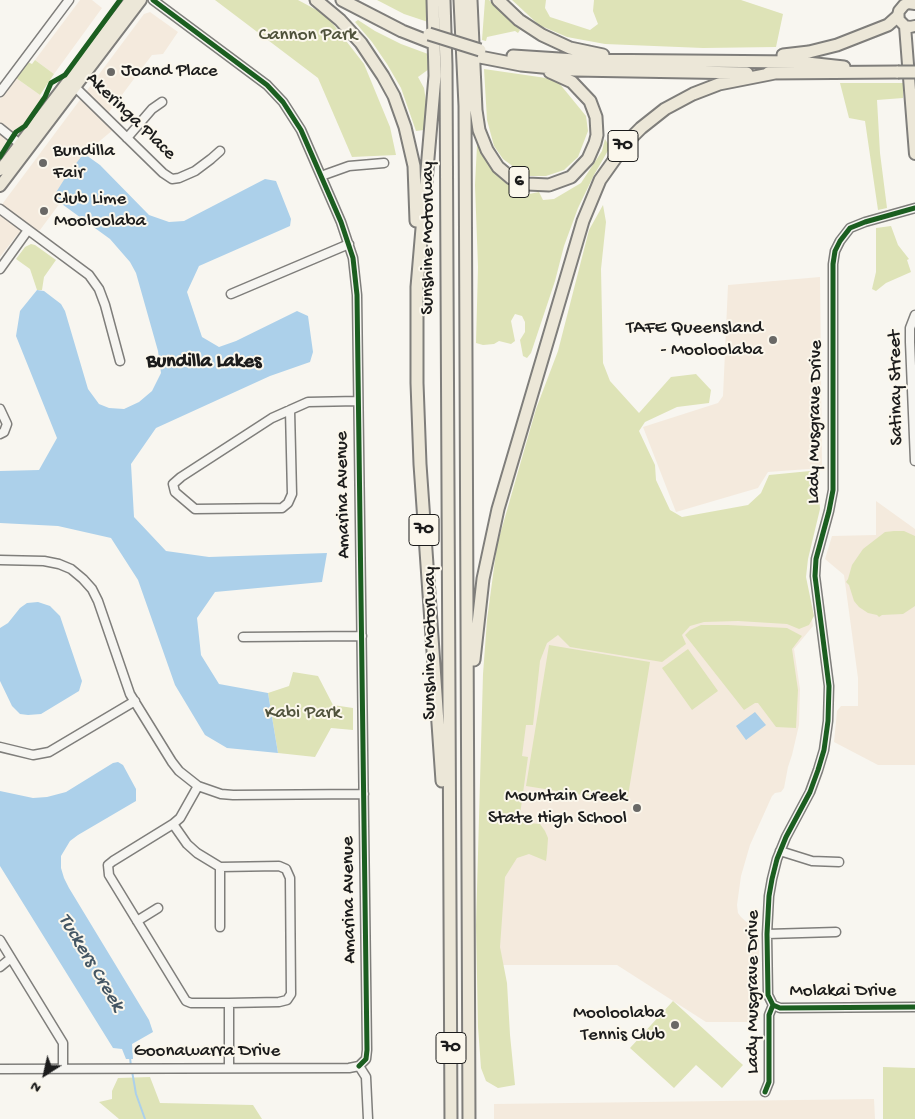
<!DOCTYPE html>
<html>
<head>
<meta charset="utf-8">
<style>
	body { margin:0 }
	#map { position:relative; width:915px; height:1119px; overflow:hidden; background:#f8f6f0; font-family:"Gochi Hand",sans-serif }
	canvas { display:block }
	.north { position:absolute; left:20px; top:1049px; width:50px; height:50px; -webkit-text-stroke:4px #fbf7ec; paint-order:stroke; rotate:215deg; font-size:14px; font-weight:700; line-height:20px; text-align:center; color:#1c1c1c }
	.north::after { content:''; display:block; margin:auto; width:18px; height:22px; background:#1c1c1c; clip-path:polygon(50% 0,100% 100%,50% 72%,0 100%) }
</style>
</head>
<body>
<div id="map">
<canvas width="915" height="1119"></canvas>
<div class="north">N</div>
</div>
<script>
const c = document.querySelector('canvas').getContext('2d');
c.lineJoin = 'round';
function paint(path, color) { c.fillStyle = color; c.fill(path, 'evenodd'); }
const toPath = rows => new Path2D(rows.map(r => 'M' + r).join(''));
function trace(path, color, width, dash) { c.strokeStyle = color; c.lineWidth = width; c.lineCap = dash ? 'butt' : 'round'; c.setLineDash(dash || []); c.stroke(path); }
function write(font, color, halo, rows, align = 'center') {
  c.font = font + ' "Gochi Hand",sans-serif'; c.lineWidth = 4; c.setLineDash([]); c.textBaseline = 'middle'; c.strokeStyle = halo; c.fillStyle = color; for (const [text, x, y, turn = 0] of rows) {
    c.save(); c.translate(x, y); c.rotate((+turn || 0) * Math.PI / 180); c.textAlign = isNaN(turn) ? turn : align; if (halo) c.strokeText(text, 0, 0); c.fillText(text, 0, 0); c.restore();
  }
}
paint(toPath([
	[80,0,92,0,102,8,54,74,35,60],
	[150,12,178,32,163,54,152,55,103,120,114,129,95,145,89,157,86,155,55,199,60,203,40,230,17,235,0,257,0,207,144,14],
	[16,78,40,95,41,100,22,127,15,132,0,152,0,99],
	[820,277,822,468,768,472,758,488,676,512,643,427,718,403,723,396,728,285],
	[876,501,915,529,915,765,878,765,834,742,837,711,841,706,858,706,858,678,844,575,825,559,832,536,876,535],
	[810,604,813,626,794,649,800,689,799,725,792,755,788,767,784,788,781,792,775,793,772,796,750,845,741,876,737,905,738,913,741,917,759,933,760,1019,756,1019,756,1022,706,1022,617,965,494,965,537,605],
	[874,1099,875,1119,494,1119,494,1104]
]), '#f4eadd');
paint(toPath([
	[215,0,298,0,326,15,364,64,390,127,396,155,352,157,318,78],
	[377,0,427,0,428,22,404,14],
	[485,0,489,0,520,30,518,33,515,31,487,37,486,41,482,40],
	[512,0,546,0,545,8,550,17,590,30,598,24,593,11,594,0,741,0,783,14,776,47,703,48,605,44,567,37,539,25],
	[358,20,375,31,401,44,428,54,429,69,418,77,424,88,426,101,424,130,416,131,401,88,387,64,372,42,355,22],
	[35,60,54,74,40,95,16,78,28,62,32,64],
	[484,69,546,78,559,83,586,116,588,131,578,157,564,170,546,176,526,176,503,159,494,146,487,120],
	[840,83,903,83,903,98,877,100,880,153,887,208,878,210,865,121,849,118],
	[605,139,610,147,594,175,578,208,564,246,555,281,531,353,527,358,523,356,520,340,525,332,525,322,522,316,515,314,511,321,515,341,511,344,499,341,494,344,483,345,476,343,478,267,475,185,477,145,479,144,494,170,505,181,519,191,529,194,539,192,543,200,554,199,581,183,602,151],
	[603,205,606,222,601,269,603,363,610,381,639,413,671,377,696,374,711,390,709,403,677,407,645,422,639,431,655,465,656,480,670,510,682,517,748,505,761,493,769,475,810,471,820,472,818,485,820,509,808,559,806,577,814,616,809,625,799,629,787,624,738,621,704,622,690,626,682,635,686,644,662,662,570,647,558,635,547,643,540,661,533,725,526,725,522,756,528,757,519,822,540,824,545,831,548,838,547,853,546,861,529,854,517,858,505,877,500,947,507,983,510,1035,515,1085,498,1088,486,1081,481,1068,478,1027,476,925,483,674,487,620,497,545,536,409,558,351,589,230],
	[891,226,898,245,909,259,907,260,911,272,886,283,876,291,872,289,876,272,876,228],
	[31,244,35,245,56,260,44,277,42,290,37,290,30,269,16,259,25,247],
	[894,531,904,531,915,536,915,606,903,614,882,615,879,617,877,615,868,613,859,607,854,601,849,585,846,582,848,579,852,565,863,549,885,532],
	[701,625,728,625,787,628,802,636,792,649,798,690,796,728,776,727,758,703,755,703,744,710,685,635,690,630],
	[549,645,650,662,627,802,526,786],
	[688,649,718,691,692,710,662,668],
	[293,672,318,676,333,705,353,708,353,730,331,728,315,757,278,753,268,693,289,686],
	[673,1001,743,1065,722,1088,696,1065,674,1088,630,1048],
	[883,1067,915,1068,915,1119,883,1119],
	[150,1077,160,1103,253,1105,262,1119,119,1119,99,1102,112,1099,112,1091,118,1078]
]), '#dee3b7');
paint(toPath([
	[86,155,100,165,149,215,169,222,184,221,265,179,276,181,291,219,290,226,199,266,187,292,202,337,219,347,236,341,297,311,308,316,313,352,310,362,270,376,156,428,131,464,134,517,166,551,209,557,327,553,322,582,215,592,197,618,201,655,219,684,268,693,278,753,227,748,205,735,175,685,138,580,111,538,58,526,0,523,0,471,39,470,57,438,16,336,20,311,37,290,44,291,61,304,65,311,88,389,99,404,109,408,124,409,139,402,152,391,161,373,158,351,136,273,130,262,110,239,55,199,55,194,67,175,81,157],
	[38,602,50,606,60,616,82,681,79,691,41,714,28,715,20,714,12,706,0,681,0,628,8,623,20,608,27,603],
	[755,712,766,725,746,740,736,726],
	[118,762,123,765,136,789,136,801,78,835,70,841,61,856,61,868,64,878,69,888,149,1020,153,1032,132,1044,133,1059,126,1059,122,1049,113,1048,0,866,0,791,33,798,47,797,66,792,113,763]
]), '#acd0ea');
trace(toPath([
	[130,1057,131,1067],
	[132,1071,136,1094,145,1119]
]), '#acd0ea', 2);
const minor = toPath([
	[153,0,267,85,283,102,301,130,341,222,353,258,357,295,367,1050,366,1059,359,1066],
	[72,84,163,173,172,179,179,178,195,171,211,159,220,151],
	[0,92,69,0],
	[0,128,20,144],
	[127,138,152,109,162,102],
	[321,176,349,166,384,163],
	[0,209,89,275,99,289,105,305,120,361],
	[0,269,28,230],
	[231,294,349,244],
	[915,315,910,328,910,342,915,461],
	[0,409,7,424,4,432,0,434],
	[290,410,292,494,288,503,282,508,195,509,175,492,173,484,181,477,272,418,308,402,358,401],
	[0,560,44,561,59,564,71,569,83,579,92,589,98,601,130,694,172,762,179,771,198,786,221,794,233,795,364,794],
	[243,637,362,636],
	[0,747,33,755,49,752,135,701],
	[173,824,187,844,197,853,220,867,279,866,286,869,290,878,291,994,287,1000,279,1002,229,1003,191,1003,186,1001,109,875,108,865,113,861,173,824,180,818,198,786],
	[780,851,812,861,839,862],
	[220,867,220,927],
	[137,921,158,908],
	[767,934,836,932],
	[0,940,63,1043,63,1069],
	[0,967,11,958],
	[229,1003,229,1068],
	[773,1005,768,995,767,934,769,896,772,879,777,859,786,837,810,792,818,770,824,750,828,721,829,686,815,576,816,559,829,511,833,490,833,264,835,251,840,241,850,228,865,222,915,208],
	[773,1005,780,1008,915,1007],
	[359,1066,366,1077,368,1119],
	[0,1069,349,1068,359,1066],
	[765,1092,769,1082,769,1015,773,1005]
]);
const major = toPath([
	[915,4,908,3,904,5,899,11,898,16,899,20,905,26,910,27,915,26],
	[905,26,915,154],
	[0,170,130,0],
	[0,186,141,0]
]);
const highway = toPath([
	[316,0,340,20,361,43,383,76,394,96,405,127,414,166,416,221],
	[342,0,402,31,430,42],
	[433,0,435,76,417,287,417,383,420,464,442,781],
	[444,0,446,65,451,1119],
	[460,0,465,106,469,1119],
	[471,0,476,110,479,130,487,150,498,167,511,178,527,184,549,185,571,177,588,159,595,143,597,135,596,117,590,101,572,82,550,72],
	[498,0,519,20,542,35,570,48,603,55],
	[783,55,809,52,837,45,888,25,898,16],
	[513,56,575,60,798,62,844,67],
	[480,57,521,65,574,70,747,73],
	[768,73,898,72],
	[474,660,483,579,498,509,583,221,600,180,627,142,641,128,665,109,693,94,719,84,775,73]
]);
trace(minor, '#7f7e7b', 11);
trace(major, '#7f7e7b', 14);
trace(highway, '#7f7e7b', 15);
trace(minor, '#f6f5f1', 8);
trace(major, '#ece7d8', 10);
trace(highway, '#ece7d8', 11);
const highwayBridge = toPath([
	[429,34,480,50],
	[898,72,915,72]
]);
trace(highwayBridge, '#7f7e7b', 15, []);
trace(highwayBridge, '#ece7d8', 11);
trace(toPath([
	[153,0,267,85,283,102,301,130,341,222,353,258,357,295,367,1050,366,1059,359,1066],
	[0,157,10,141,16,132,25,126,45,97,51,83,65,75,120,0],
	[773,1005,768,995,767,934,769,896,772,879,777,859,786,837,810,792,818,770,824,750,828,721,829,686,815,576,816,559,829,511,833,490,833,264,835,251,840,241,850,228,865,222,915,208],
	[773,1005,780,1008,915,1007],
	[765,1092,769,1082,769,1015,773,1005]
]), '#1b5e20', 5);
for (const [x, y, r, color] of [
	[111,72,5,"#696866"],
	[43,163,5,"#696866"],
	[44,211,5,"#696866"],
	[773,340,5,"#696866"],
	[637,808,5,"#696866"],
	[675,1025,5,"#696866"]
]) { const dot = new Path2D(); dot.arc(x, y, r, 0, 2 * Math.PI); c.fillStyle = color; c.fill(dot); trace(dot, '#fbf7ec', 2); }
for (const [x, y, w] of [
	[623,146,30],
	[519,182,20],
	[424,530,30],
	[451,1048,30]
]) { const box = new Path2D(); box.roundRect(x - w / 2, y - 15.5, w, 31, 4); c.fillStyle = '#fbf7ec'; c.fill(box); trace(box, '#1c1c1c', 1); }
write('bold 18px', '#1c1c1c', null, [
	["70",623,146],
	["6",519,182],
	["70",424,530],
	["70",451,1048]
]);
write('19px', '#50533c', '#fbf7ec', [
	["Cannon Park",308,36],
	["Kabi Park",303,714]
]);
write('19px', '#1c1c1c', '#fbf7ec', [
	["Joand Place",121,72],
	["Bundilla",53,152],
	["Fair",53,174],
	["Club Lime",54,200],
	["Mooloolaba",54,222],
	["TAFE Queensland",763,329,"right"],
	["- Mooloolaba",763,351,"right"],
	["Mountain Creek",627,797,"right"],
	["State High School",627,819,"right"],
	["Mooloolaba",665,1014,"right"],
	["Tennis Club",665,1036,"right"]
], 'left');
write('19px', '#1c1c1c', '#fbf7ec', [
	["Akeringa Place",130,117,44],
	["Sunshine Motorway",429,238,-90],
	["Satinay Street",897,388,-91],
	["Lady Musgrave Drive",816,422,-89],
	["Amarina Avenue",344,495,-91],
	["Sunshine Motorway",431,643,-90],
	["Amarina Avenue",350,900,-91],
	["Lady Musgrave Drive",754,992,-90],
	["Molakai Drive",843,992],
	["Goonawarra Drive",207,1052]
]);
write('bold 20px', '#1c1c1c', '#fbf7ec', [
	["Bundilla Lakes",204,363]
]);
write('italic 20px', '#435563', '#fbf7ec', [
	["Tuckers Creek",90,963,59]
]);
</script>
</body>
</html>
